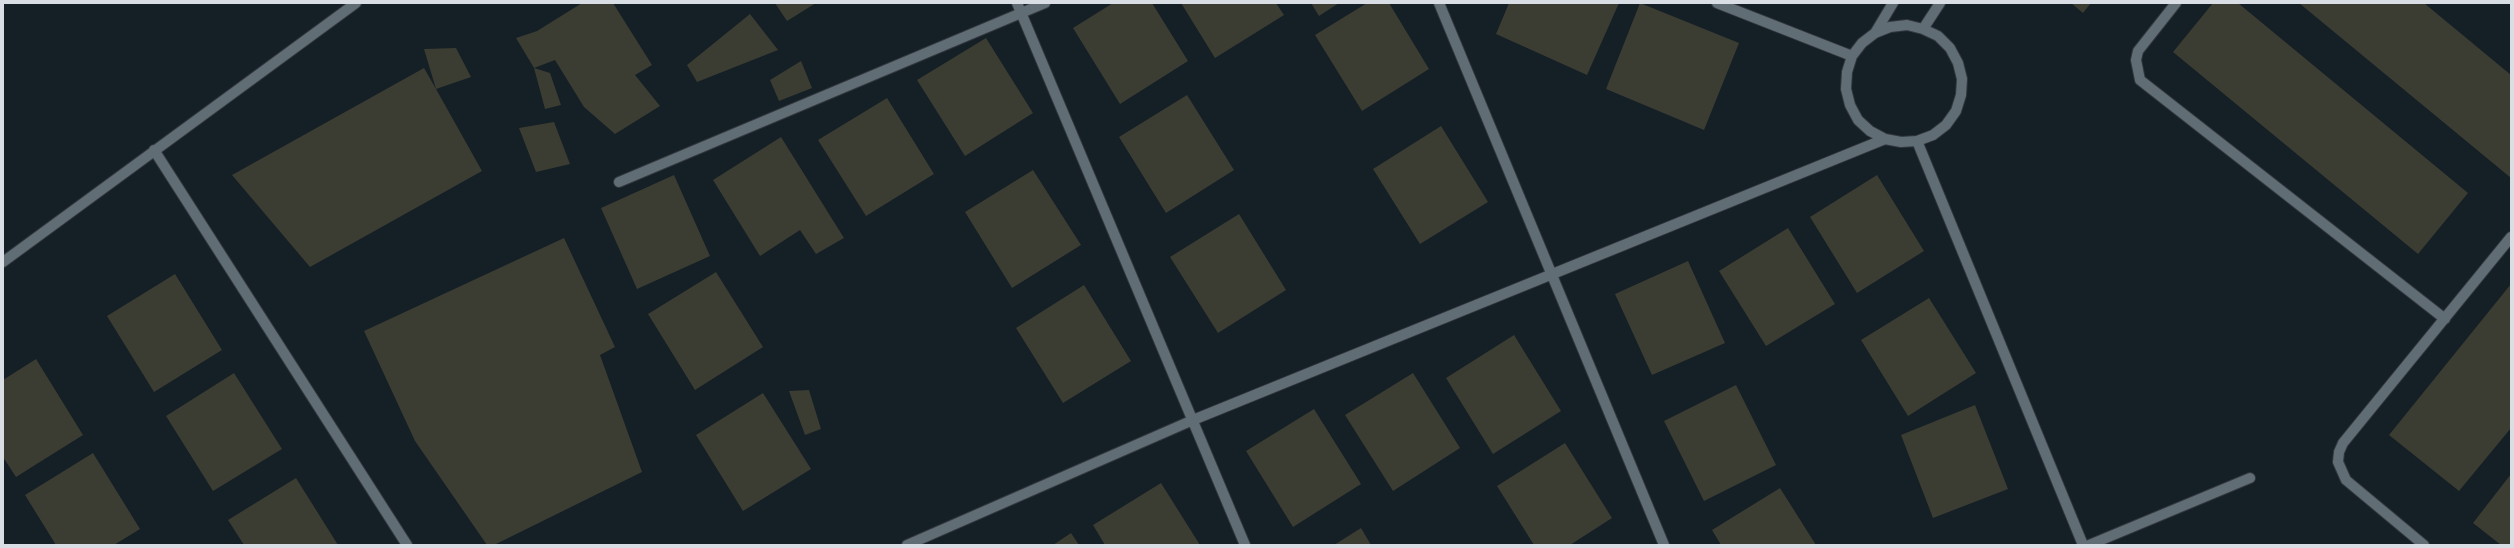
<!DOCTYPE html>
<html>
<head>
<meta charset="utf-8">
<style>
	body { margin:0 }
	#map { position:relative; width:2514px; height:548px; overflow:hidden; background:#151f26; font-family:Signika,sans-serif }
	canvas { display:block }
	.frame { position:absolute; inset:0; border:4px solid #d8dee3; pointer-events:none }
</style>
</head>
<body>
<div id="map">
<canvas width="2514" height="548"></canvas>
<div class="frame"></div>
</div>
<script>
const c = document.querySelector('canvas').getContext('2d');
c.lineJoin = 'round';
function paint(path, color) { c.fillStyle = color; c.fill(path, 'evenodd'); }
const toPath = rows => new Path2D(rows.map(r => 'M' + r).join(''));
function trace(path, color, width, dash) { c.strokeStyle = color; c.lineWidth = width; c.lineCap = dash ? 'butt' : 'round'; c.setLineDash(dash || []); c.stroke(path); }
paint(toPath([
	[582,3,613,3,652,65,635,75,660,106,615,134,584,107,555,60,534,68,516,38,537,31],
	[775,3,816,3,787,21],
	[1113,3,1152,3,1188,61,1120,104,1073,28],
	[1181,3,1276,3,1284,15,1215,58],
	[1311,3,1339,3,1319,16],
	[1367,3,1389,3,1429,69,1362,111,1315,35],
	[1509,3,1619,3,1587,75,1496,34],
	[1640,3,1739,43,1704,130,1606,89],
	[2071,3,2091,3,2083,13],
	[2213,3,2238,3,2468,193,2418,254,2173,52],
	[2299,3,2424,3,2511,75,2511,178],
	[750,14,778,50,697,82,687,65],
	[986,38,1033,113,965,156,917,80],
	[456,48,471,77,436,89,482,171,310,267,232,175,424,68,436,89,424,49],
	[801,61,812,88,779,101,770,80],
	[534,68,550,73,561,105,545,109],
	[1187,95,1234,170,1166,213,1119,137],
	[887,98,934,174,866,216,818,140],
	[554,122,570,164,536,172,519,128],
	[1441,126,1488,202,1420,244,1373,169],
	[781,137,844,238,816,254,800,230,760,256,713,180],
	[1033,170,1081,245,1012,288,965,212],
	[674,175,710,256,637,289,601,208],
	[1877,175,1924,251,1857,293,1810,217],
	[1239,214,1286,290,1218,333,1170,257],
	[1788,228,1835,304,1766,346,1719,271],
	[564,238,615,347,600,355,642,472,494,545,487,545,415,441,364,331],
	[1688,261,1725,343,1652,375,1615,294],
	[716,272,763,347,695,390,648,314],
	[175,274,222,350,154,392,107,316],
	[2511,284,2511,428,2459,491,2389,435],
	[1084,285,1131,361,1063,403,1016,328],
	[1929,298,1976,373,1908,416,1861,340],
	[1514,335,1561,411,1493,454,1446,378],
	[36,359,83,435,16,477,3,457,3,380],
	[234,373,282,449,213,491,166,416],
	[1413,373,1460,448,1393,491,1345,415],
	[1736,385,1776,465,1704,501,1664,421],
	[809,390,821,429,805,435,789,391],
	[763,393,811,469,743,511,696,435],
	[1975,405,2008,489,1933,518,1901,435],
	[1314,409,1361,484,1293,527,1246,451],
	[1565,443,1612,518,1570,545,1534,545,1497,486],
	[93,453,140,529,114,545,56,545,25,495],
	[2511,474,2511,545,2501,545,2473,523],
	[296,478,338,545,244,545,228,520],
	[1161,483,1200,545,1105,545,1093,525],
	[1780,488,1816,545,1721,545,1712,530],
	[1361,528,1371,545,1334,545],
	[1071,533,1079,545,1053,545]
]), '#3b3d32');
const minor = toPath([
	[1017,3,1245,545],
	[1439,3,1664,545],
	[1717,3,1852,56],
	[2176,3,2138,51,2136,60,2140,80,2445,319],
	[1923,29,1940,3],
	[1875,33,1890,27,1907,25,1923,29,1938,36,1950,48,1958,63,1962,79,1961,95,1956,111,1946,125,1933,135,1917,141,1901,142,1885,139,1870,131,1858,120,1850,105,1846,89,1847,72,1852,56,1862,43,1875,33,1893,3],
	[1917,141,2083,545],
	[154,150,407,545],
	[619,182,1045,3],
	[3,262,356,3],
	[907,545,1193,420,1885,139],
	[2089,545,2250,478],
	[2424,545,2346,480,2338,462,2339,452,2343,443,2511,237]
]);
trace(minor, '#32383e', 12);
trace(minor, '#616d75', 10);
</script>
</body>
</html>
